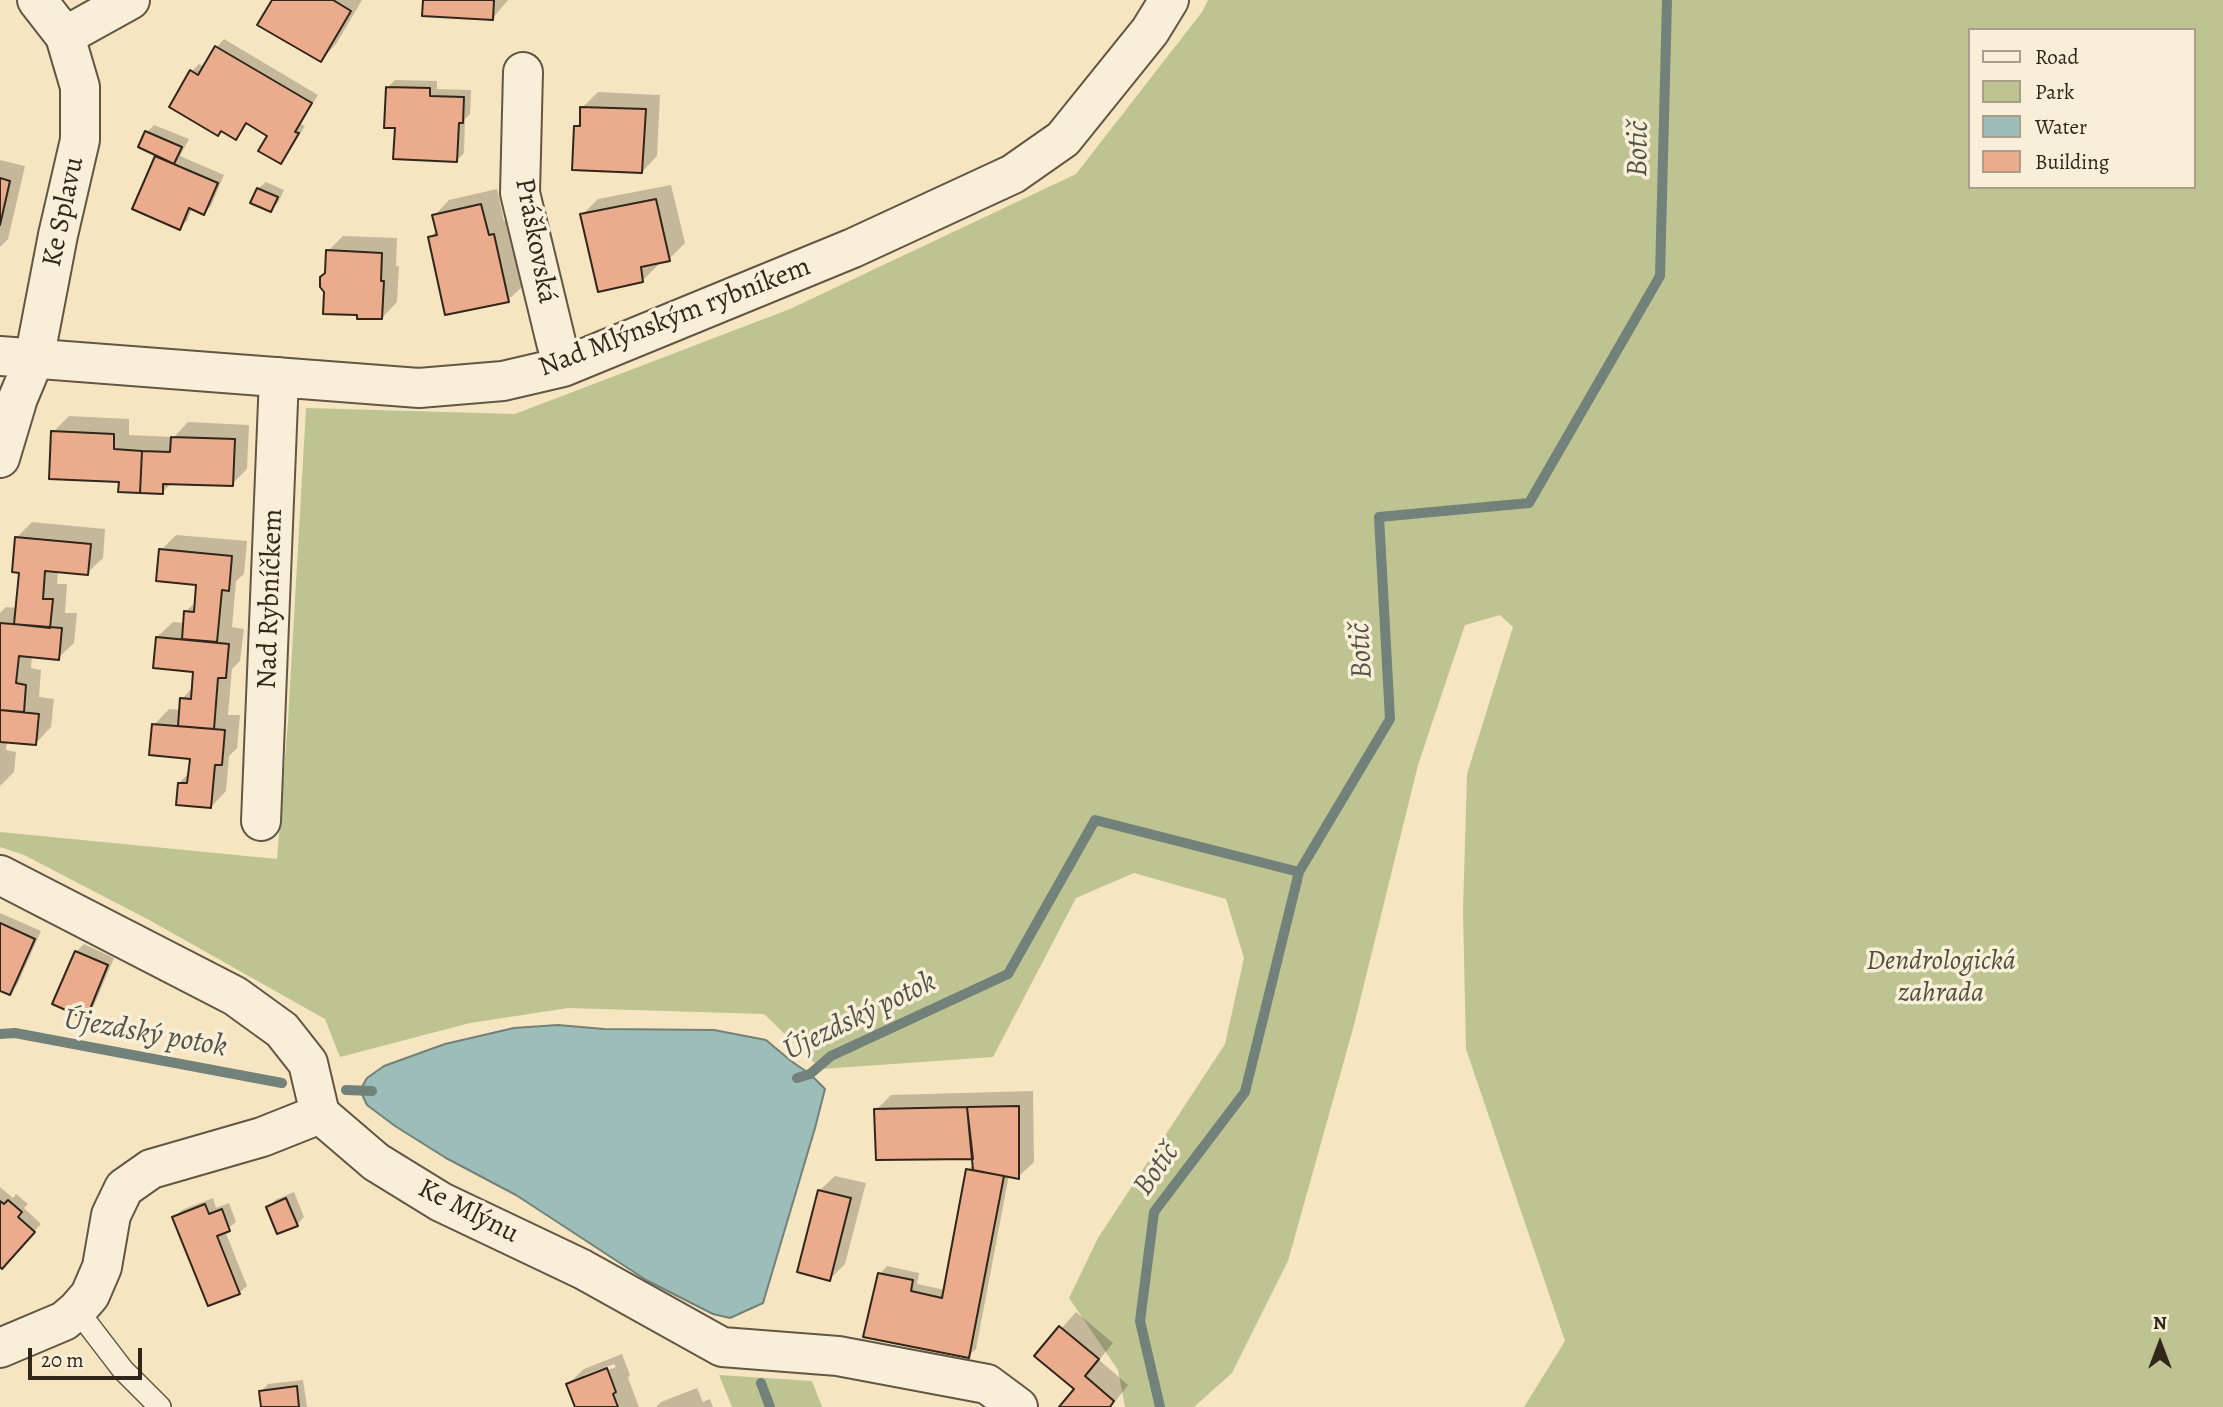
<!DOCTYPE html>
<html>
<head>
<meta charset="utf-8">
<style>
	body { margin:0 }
	#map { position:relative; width:2223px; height:1407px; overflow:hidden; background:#f6e5c1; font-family:Alegreya,serif }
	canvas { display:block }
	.legend { position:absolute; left:1968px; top:28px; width:228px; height:161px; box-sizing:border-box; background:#f9eed7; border:2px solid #a99e8b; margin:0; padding:9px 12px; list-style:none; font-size:21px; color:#31261a }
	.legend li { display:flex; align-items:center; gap:14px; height:35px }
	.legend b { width:35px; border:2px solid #a99e8b }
	.north { position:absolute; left:2125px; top:1309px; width:70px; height:70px; -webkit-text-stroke:5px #f9eed7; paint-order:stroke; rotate:0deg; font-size:19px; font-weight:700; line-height:28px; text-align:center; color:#31261a }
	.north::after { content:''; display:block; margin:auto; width:24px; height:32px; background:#31261a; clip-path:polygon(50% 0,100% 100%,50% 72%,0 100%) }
	.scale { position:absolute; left:28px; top:1348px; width:114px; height:32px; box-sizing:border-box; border:4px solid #31261a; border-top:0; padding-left:9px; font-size:21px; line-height:24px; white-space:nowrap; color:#31261a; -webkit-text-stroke:5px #f9eed7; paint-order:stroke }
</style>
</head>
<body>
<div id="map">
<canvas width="2223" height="1407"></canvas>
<ul class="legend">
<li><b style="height:9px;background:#f9eed7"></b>Road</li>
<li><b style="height:19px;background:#bec491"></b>Park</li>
<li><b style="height:19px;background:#9dbeb8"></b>Water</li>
<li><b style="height:19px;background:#ebac8e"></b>Building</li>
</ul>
<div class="north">N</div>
<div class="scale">20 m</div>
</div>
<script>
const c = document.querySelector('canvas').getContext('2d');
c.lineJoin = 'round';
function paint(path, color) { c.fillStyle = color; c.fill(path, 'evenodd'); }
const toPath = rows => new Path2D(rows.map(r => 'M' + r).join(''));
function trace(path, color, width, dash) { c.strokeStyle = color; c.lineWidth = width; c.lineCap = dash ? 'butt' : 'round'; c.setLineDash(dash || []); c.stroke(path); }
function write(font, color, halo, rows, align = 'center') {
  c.font = font + ' Alegreya,serif'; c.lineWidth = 7; c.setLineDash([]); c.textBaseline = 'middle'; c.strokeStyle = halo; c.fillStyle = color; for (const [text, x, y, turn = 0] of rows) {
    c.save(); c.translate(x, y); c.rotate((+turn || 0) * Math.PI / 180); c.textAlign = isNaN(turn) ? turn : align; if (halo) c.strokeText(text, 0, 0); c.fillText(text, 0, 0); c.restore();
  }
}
paint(toPath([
	[1208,0,2223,0,2223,1407,1524,1407,1565,1341,1466,1049,1463,910,1467,774,1513,627,1500,615,1465,625,1418,765,1354,1025,1288,1261,1232,1373,1194,1407,1125,1407,1118,1370,1069,1298,1098,1238,1225,1044,1244,958,1226,899,1134,873,1076,898,993,1057,821,1069,764,1014,568,1008,470,1023,340,1057,325,1019,151,921,24,855,0,847,0,832,277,859,288,721,306,408,515,414,790,309,1076,174,1202,12],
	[1969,30,2193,30,2193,187,1969,187],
	[719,1375,812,1381,822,1407,732,1407]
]), '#bec491');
const water = toPath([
	[558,1025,604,1029,714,1030,766,1040,791,1061,810,1074,825,1089,815,1128,763,1303,730,1318,713,1314,646,1280,516,1195,446,1158,395,1126,367,1105,360,1090,367,1078,384,1066,445,1044,514,1028,558,1025]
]);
paint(water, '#9dbeb8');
trace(water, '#728179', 2);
paint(toPath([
	[274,0,362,0,336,44,321,60],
	[424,0,508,0,493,18],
	[224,39,318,95,301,124,305,126,288,154,280,162,270,135,248,122,236,138,192,71,199,64,205,67,217,47],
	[395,80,437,81,437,89,471,90,470,114,465,119,464,153,457,160,396,126,388,87],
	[598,92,660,95,657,156,642,172,576,127,581,121,582,108],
	[154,125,189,139,180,156,224,175,211,206,204,213,192,208,187,221,179,228,134,208,157,155,147,132],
	[0,160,25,166,8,239,0,247],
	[266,182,284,190,278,203,270,210,258,189],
	[671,185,685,243,669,259,657,262,658,265,643,280,582,215,598,199],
	[497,189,504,221,509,220,524,285,508,300,430,238,437,230,434,216,449,200],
	[343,236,397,238,396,266,399,266,397,302,382,318,327,273,328,251],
	[69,416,129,419,129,435,174,437,188,422,249,425,247,469,232,484,172,482,162,493,120,480,53,432],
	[32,522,105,529,103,558,87,573,58,571,57,584,67,584,65,613,77,613,74,643,58,658,32,656,31,668,41,670,39,697,54,699,51,727,36,743,7,741,6,750,16,752,14,772,0,786,0,613,6,607,17,608,21,571,17,537],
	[176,535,247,541,244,574,236,581,232,627,244,629,240,661,232,669,228,715,240,715,237,748,229,756,226,791,211,807,179,783,190,772,192,758,154,725,169,709,181,710,182,699,193,687,195,670,157,637,173,622,185,623,185,612,197,601,198,583,161,550],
	[0,913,41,931,17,985,9,993,0,989],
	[84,944,114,958,92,1010,85,1017,76,952],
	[1033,1091,1034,1162,1018,1177,1009,1175,976,1349,968,1356,880,1274,887,1266,919,1273,917,1284,945,1290,968,1170,974,1164,974,1157,876,1110,891,1095],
	[835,1176,866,1183,845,1264,830,1279,819,1191],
	[0,1187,13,1198,16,1194,28,1204,24,1208,41,1224,9,1259,0,1264],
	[294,1192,304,1217,297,1225,268,1208,275,1200],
	[213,1198,216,1208,229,1203,236,1222,225,1231,247,1286,239,1293,174,1218,182,1210],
	[1076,1312,1113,1343,1099,1360,1128,1385,1111,1407,1062,1407,1076,1389,1037,1356],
	[622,1354,630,1375,628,1378,639,1407,577,1407,568,1384,584,1369],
	[614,1364,616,1367,584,1379,584,1375],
	[303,1380,307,1407,263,1407,261,1392,268,1384],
	[697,1388,703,1402,710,1399,713,1407,656,1407,661,1402]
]), '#0003');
trace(toPath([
	[0,1034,15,1033,282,1083],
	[797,1078,810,1074,831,1056,1008,974,1095,820,1299,872],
	[346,1090,372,1091],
	[761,1383,770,1407],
	[1160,1407,1140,1321,1154,1212,1245,1092,1299,872,1390,719,1379,517,1529,503,1660,276,1667,0]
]), '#728179', 10);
const building = toPath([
	[272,0,333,0,351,11,321,62,257,25,272,0],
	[423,0,494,0,493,20,422,16,423,0],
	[215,46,312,103,295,132,299,133,281,164,258,151,267,136,246,123,236,140,221,131,218,136,169,107,190,70,198,75,215,46],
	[386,87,430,88,430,96,464,97,463,123,459,123,457,162,393,159,395,128,384,128,386,87],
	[580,107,646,109,642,173,572,170,574,126,580,126,580,107],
	[145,131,182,147,174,164,138,147,145,131],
	[155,156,218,183,204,215,189,208,180,230,132,209,155,156],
	[0,178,10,181,0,225,0,178],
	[257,188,278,197,271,212,250,203,257,188],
	[656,199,670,261,641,267,643,282,598,292,580,214,656,199],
	[481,204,489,235,494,234,509,302,445,315,428,237,437,235,432,215,481,204],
	[326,250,382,253,381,281,384,281,382,319,357,319,357,315,323,314,324,292,320,287,320,277,325,273,326,250],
	[51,431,114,434,114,449,142,451,140,493,118,492,119,482,49,479,51,431],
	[171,437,235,439,233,486,163,484,163,494,140,493,142,451,170,452,171,437],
	[15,537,91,544,88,575,45,571,43,599,53,599,50,628,14,624,19,573,12,572,15,537],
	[159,549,232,556,229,591,222,590,217,642,182,639,184,611,194,612,196,585,156,581,159,549],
	[0,623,62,628,59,660,19,656,16,683,26,685,24,712,0,710,0,623],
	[156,637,229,644,226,678,218,678,214,729,178,726,180,698,191,699,193,672,153,668,156,637],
	[0,710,39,714,36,745,0,742,0,710],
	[152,724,225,730,222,765,215,765,211,808,176,805,178,783,187,783,190,759,149,755,152,724],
	[0,923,35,939,10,995,0,991,0,923],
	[75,951,108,965,86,1019,52,1004,75,951],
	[1019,1106,1019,1179,973,1170,967,1107,1019,1106],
	[967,1107,973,1159,876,1160,874,1109,967,1107],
	[966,1169,1004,1176,969,1358,863,1337,878,1273,913,1280,911,1291,942,1298,966,1169],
	[818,1190,851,1198,830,1281,797,1272,818,1190],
	[286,1198,298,1226,277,1234,266,1207,286,1198],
	[8,1200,22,1212,18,1217,35,1232,2,1269,0,1267,0,1201,4,1204,8,1200],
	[205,1204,209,1214,222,1209,230,1231,217,1236,240,1294,208,1306,172,1217,205,1204],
	[1059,1326,1099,1359,1085,1376,1114,1401,1110,1407,1059,1407,1074,1389,1034,1356,1059,1326],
	[607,1368,616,1392,613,1394,618,1407,575,1407,566,1384,607,1368],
	[297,1386,299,1407,261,1407,259,1391,297,1386]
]);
paint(building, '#ebac8e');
trace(building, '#31261a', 2);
const lane = toPath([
	[77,1310,123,1370,160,1407]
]);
const street = toPath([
	[37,0,65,36],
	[523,72,520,193,556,342,563,367],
	[0,356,419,388,503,381,563,367,853,248,1013,174,1063,139,1150,31,1169,0],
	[0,458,18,398,34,360,58,235,80,140,80,87,65,36,130,0],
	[261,821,279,377],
	[0,875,235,996,282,1030,308,1063,320,1114,376,1162,441,1202,582,1269,722,1347,838,1356,987,1384,1018,1407],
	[0,1348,64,1321,77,1310,90,1295,102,1267,111,1215,124,1188,151,1169,262,1137,320,1114]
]);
trace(lane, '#625644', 24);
trace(street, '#625644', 42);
trace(lane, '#f9eed7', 21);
trace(street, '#f9eed7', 38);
write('28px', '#31261a', '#f9eed7', [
	["Ke Splavu",64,212,-78],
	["Práškovská",535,241,79],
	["Nad Mlýnským rybníkem",675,318,-21],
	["Nad Rybníčkem",271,599,-88],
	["Ke Mlýnu",468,1212,27]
]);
write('italic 28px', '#544e38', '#f9eed7', [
	["Dendrologická",1941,962],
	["zahrada",1941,994]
]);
write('italic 30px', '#515449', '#f9eed7', [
	["Botič",1639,149,-89],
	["Botič",1362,651,-93],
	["Újezdský potok",860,1017,-26],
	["Újezdský potok",145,1034,10],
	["Botič",1157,1170,-55]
]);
</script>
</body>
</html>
